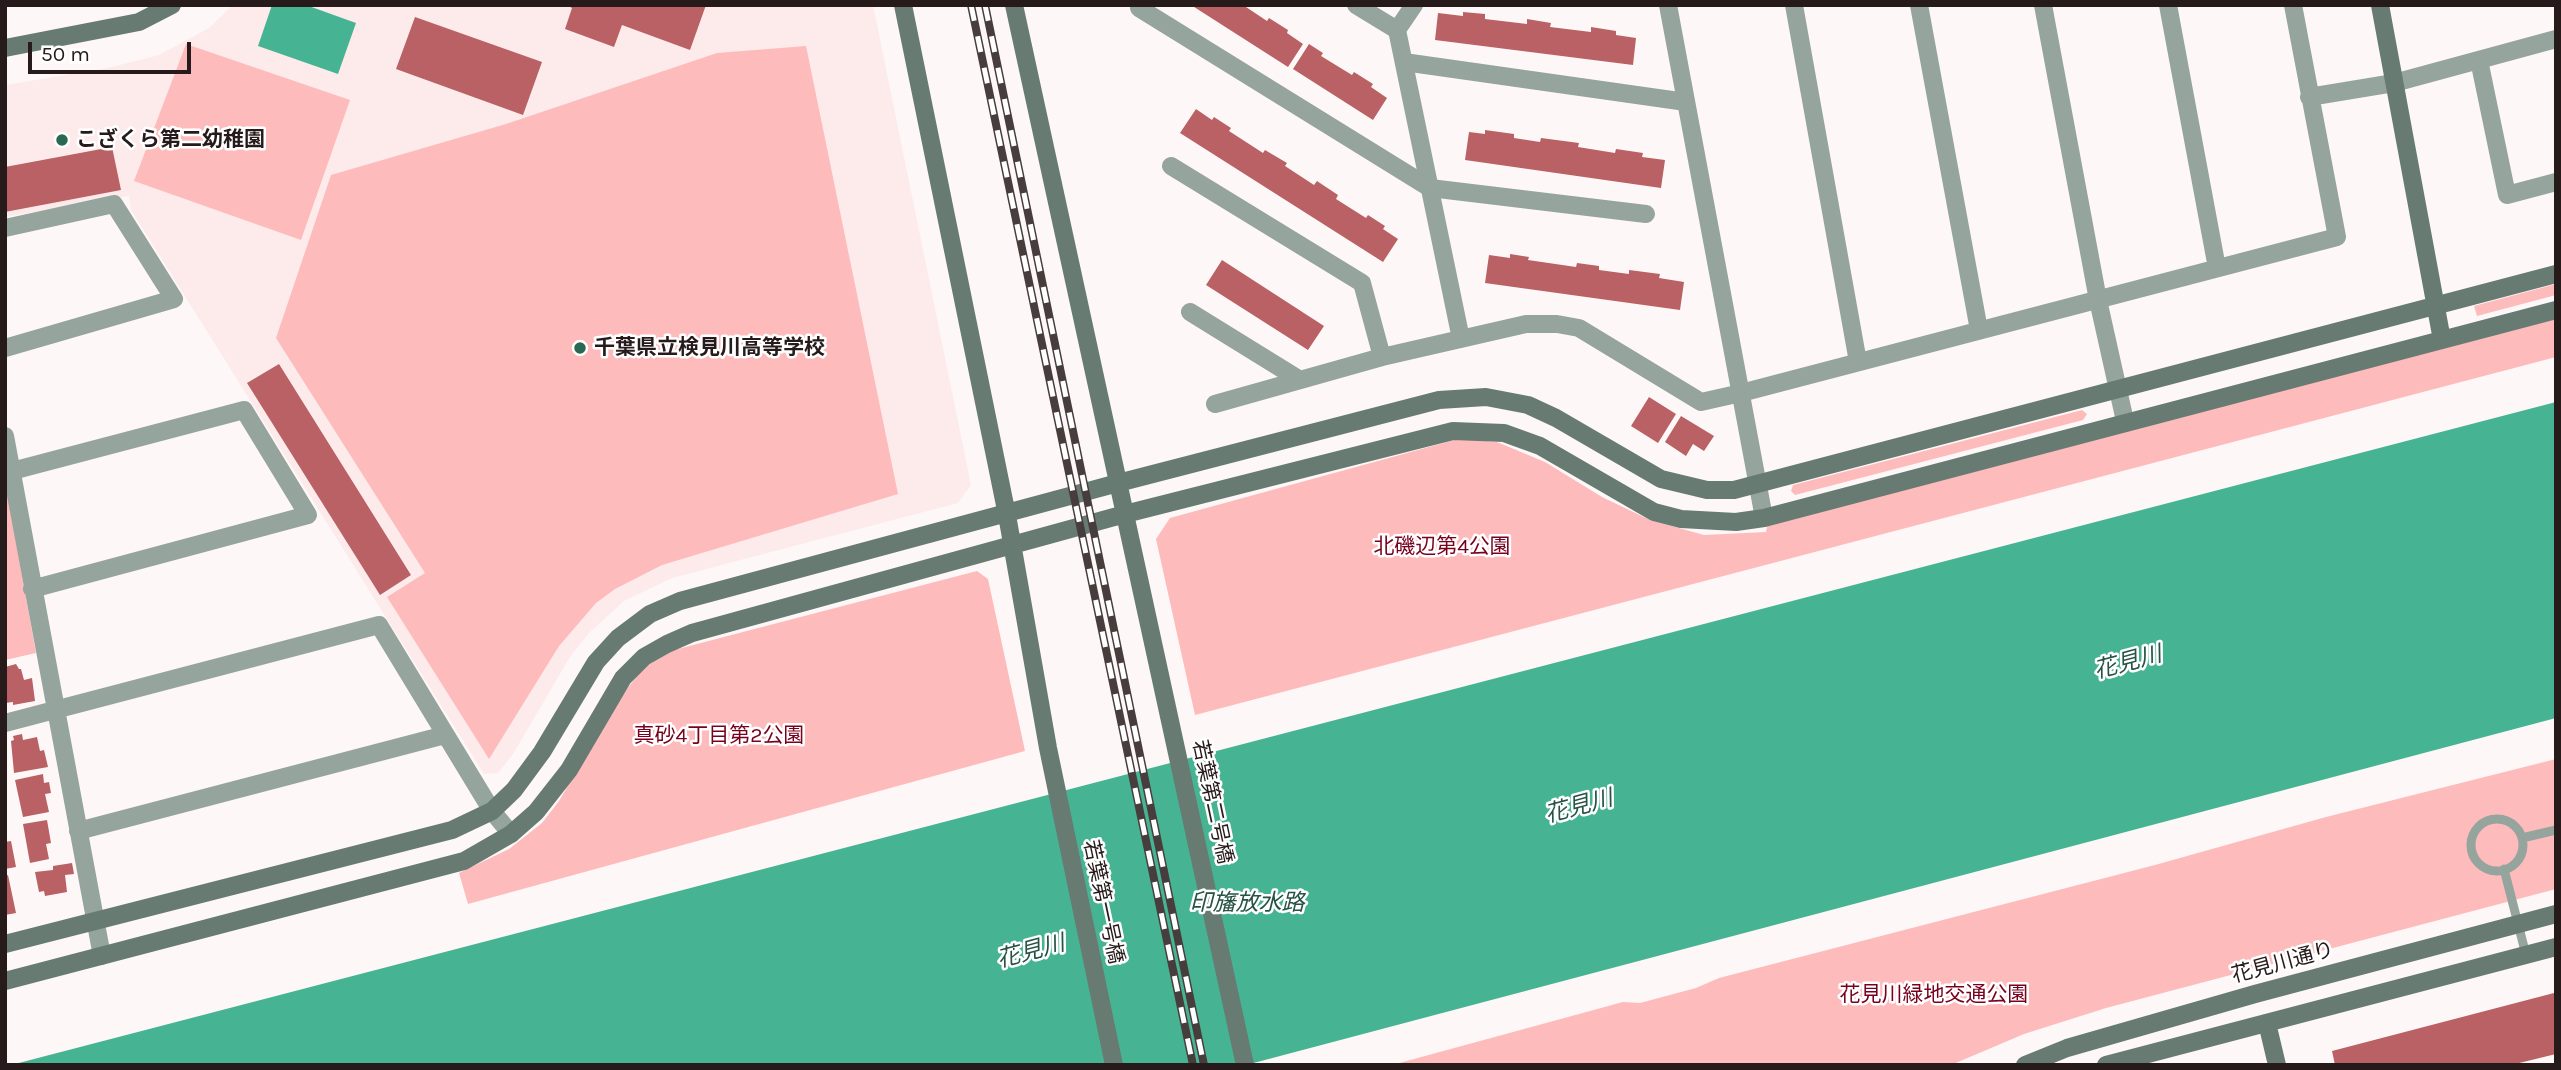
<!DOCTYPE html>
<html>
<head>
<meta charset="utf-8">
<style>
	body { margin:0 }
	#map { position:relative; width:2561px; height:1070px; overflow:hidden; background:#fef7f7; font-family:Karla,sans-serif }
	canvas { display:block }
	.frame { position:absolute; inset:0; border:7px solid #261a1a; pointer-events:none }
	.scale { position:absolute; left:28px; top:42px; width:163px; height:32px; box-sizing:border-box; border:4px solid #261a1a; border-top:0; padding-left:9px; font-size:21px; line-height:24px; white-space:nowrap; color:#261a1a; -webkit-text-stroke:5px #fff; paint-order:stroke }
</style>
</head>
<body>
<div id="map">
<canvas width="2561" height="1070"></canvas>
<div class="frame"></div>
<div class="scale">50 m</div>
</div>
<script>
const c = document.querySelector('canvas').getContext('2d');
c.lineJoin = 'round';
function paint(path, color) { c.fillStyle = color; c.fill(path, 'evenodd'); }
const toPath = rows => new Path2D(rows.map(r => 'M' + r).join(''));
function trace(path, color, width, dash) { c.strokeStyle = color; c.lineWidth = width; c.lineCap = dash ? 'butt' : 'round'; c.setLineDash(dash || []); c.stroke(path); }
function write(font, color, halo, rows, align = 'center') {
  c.font = font + ' Karla,"Noto Sans JP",sans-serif'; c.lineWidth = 5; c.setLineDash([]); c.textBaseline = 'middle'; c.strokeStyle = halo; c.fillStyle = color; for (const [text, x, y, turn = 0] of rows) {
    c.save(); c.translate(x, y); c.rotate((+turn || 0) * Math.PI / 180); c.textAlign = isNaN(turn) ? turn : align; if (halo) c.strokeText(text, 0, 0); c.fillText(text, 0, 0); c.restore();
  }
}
paint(toPath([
	[233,5,873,5,971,485,958,503,672,578,624,601,589,633,570,657,513,754,498,773,484,774,131,210,129,196,5,217,5,85,108,68,159,55,209,28]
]), '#fdebeb');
paint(toPath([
	[186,44,350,100,301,240,134,181],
	[806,46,898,494,662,565,615,589,596,603,559,646,489,759,387,597,425,573,276,338,331,175,506,124,717,53],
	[2556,284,2556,295,2477,316,2474,306],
	[2556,319,2556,357,1195,715,1156,539,1170,518,1458,439,1497,442,1545,462,1602,497,1650,520,1704,535,1766,532,1768,523],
	[2082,410,2087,414,2083,420,1795,495,1791,491,1793,485],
	[5,480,36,653,5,660],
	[977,571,988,579,1025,751,468,904,459,873,509,849,542,823,559,801,620,698,643,668,674,650],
	[2556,759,2556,889,2106,1008,2024,1034,1951,1065,1392,1065,1623,1002,1640,1003,1696,988,1719,978,2155,865,2326,817]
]), '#febbbb');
paint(toPath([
	[272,5,306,5,356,23,338,74,258,46],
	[2556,402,2556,718,1246,1065,11,1065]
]), '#46b492');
paint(toPath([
	[567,5,706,5,690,50,622,25,614,47,565,29,572,8],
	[1191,5,1243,5,1267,21,1269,18,1288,30,1287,33,1303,44,1288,67],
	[1463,12,1485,14,1485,19,1527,24,1527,19,1551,23,1550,27,1591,32,1591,27,1616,31,1616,35,1636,38,1633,65,1435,40,1438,13,1463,16],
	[415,17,542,62,523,115,396,69],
	[1309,44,1323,53,1321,56,1352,75,1354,72,1373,84,1371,87,1387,98,1373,120,1293,69],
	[1196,109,1212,120,1214,117,1231,128,1229,131,1263,153,1265,150,1287,163,1285,166,1314,185,1317,181,1338,195,1336,199,1366,218,1368,215,1385,226,1383,229,1398,239,1383,262,1180,133],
	[1485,130,1514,134,1514,138,1540,142,1541,138,1579,143,1578,147,1615,153,1616,149,1643,153,1642,157,1665,160,1661,188,1465,160,1469,132,1485,134],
	[112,147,121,190,5,212,5,167],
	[1510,254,1529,257,1528,260,1576,267,1577,263,1599,266,1599,270,1629,274,1629,270,1660,274,1659,278,1684,282,1680,310,1485,283,1489,255,1510,258],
	[1222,260,1324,326,1308,350,1206,285],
	[279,364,411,575,380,595,247,383],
	[1649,397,1676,414,1658,443,1631,426],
	[1681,416,1714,436,1704,451,1693,444,1686,456,1665,442],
	[16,664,19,669,21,669,24,680,32,678,35,701,13,705,13,702,5,703,5,667],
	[22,734,23,740,37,737,40,751,44,750,48,767,14,773,11,741,14,740,13,736],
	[43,774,44,783,49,782,51,793,45,794,49,812,23,817,15,780],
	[47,820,51,843,46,844,49,859,30,863,23,824],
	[11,841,16,867,5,869,5,842],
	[72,863,74,874,65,875,67,892,45,896,44,891,39,892,35,872,53,870,53,866],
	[8,875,16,913,5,915,5,876],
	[2554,993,2556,1001,2556,1054,2511,1065,2335,1065,2332,1051]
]), '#b96164');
trace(toPath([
	'2471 845a26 26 0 1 1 52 0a26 26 0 1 1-52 0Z',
	[2522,838,2556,830],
	[2504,869,2526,955]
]), '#96a49e', 9);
trace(toPath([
	[1356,5,1397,30],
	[1414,5,1397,30,1461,339],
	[1668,5,1764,518],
	[1794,5,1858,362],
	[1919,5,1979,330],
	[2043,5,2098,300,2125,421],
	[2168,5,2217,268],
	[1139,8,1430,188,1646,214],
	[2479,60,2507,195,2556,182],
	[1404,62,1686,102],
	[2309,97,2394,83,2556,39],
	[1171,166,1362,283,1382,357],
	[5,228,114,204,174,299,5,348],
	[1190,312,1300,380],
	[1215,404,1382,357,1526,324,1557,324,1579,328,1701,402,1741,393,2337,237,2293,5],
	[5,436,102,956],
	[12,471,244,410,308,515,32,589],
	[5,723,379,625,492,811,511,834],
	[78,831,445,735]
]), '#96a49e', 18);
trace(toPath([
	[903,5,1007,515,1048,748,1114,1065],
	[1014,5,1245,1065],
	[2380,5,2442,340],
	[5,48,139,22,172,5],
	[5,944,452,830,492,811,514,790,542,752,596,662,618,638,650,614,680,601,1118,483,1439,400,1486,397,1528,405,1556,418,1661,479,1707,490,1734,490,2556,274],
	[5,981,464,861,511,834,536,812,569,770,623,678,644,657,667,644,692,633,1125,514,1453,431,1504,433,1540,446,1654,512,1681,519,1736,522,1764,518,2556,310],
	[2267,1023,2277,1065],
	[2025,1065,2067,1048,2255,994,2556,914],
	[2106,1065,2556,947]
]), '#677b73', 18);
const rail = toPath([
	[971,5,1193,1065],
	[985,5,1204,1065]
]);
trace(rail, '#483d3d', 8);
trace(rail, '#fff', 5, [16]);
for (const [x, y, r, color] of [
	[62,140,7,"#2a6854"],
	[580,348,7,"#2a6854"]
]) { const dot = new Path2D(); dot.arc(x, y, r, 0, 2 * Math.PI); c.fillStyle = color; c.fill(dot); trace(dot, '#fff', 2.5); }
write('bold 21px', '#261a1a', '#fff', [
	["こざくら第二幼稚園",76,140],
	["千葉県立検見川高等学校",594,348]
], 'left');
write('21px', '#77021e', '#fff', [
	["北磯辺第4公園",1442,547],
	["真砂4丁目第2公園",719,736],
	["花見川緑地交通公園",1934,995]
]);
write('21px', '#261a1a', '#fff', [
	["若葉第二号橋",1212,802,78],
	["若葉第一号橋",1103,902,78],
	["花見川通り",2283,963,-15]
]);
write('italic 23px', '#265344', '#fff', [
	["花見川",2128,663,-15],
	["花見川",1579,807,-15],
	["印旛放水路",1247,903],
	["花見川",1031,952,-15]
]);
</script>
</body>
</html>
